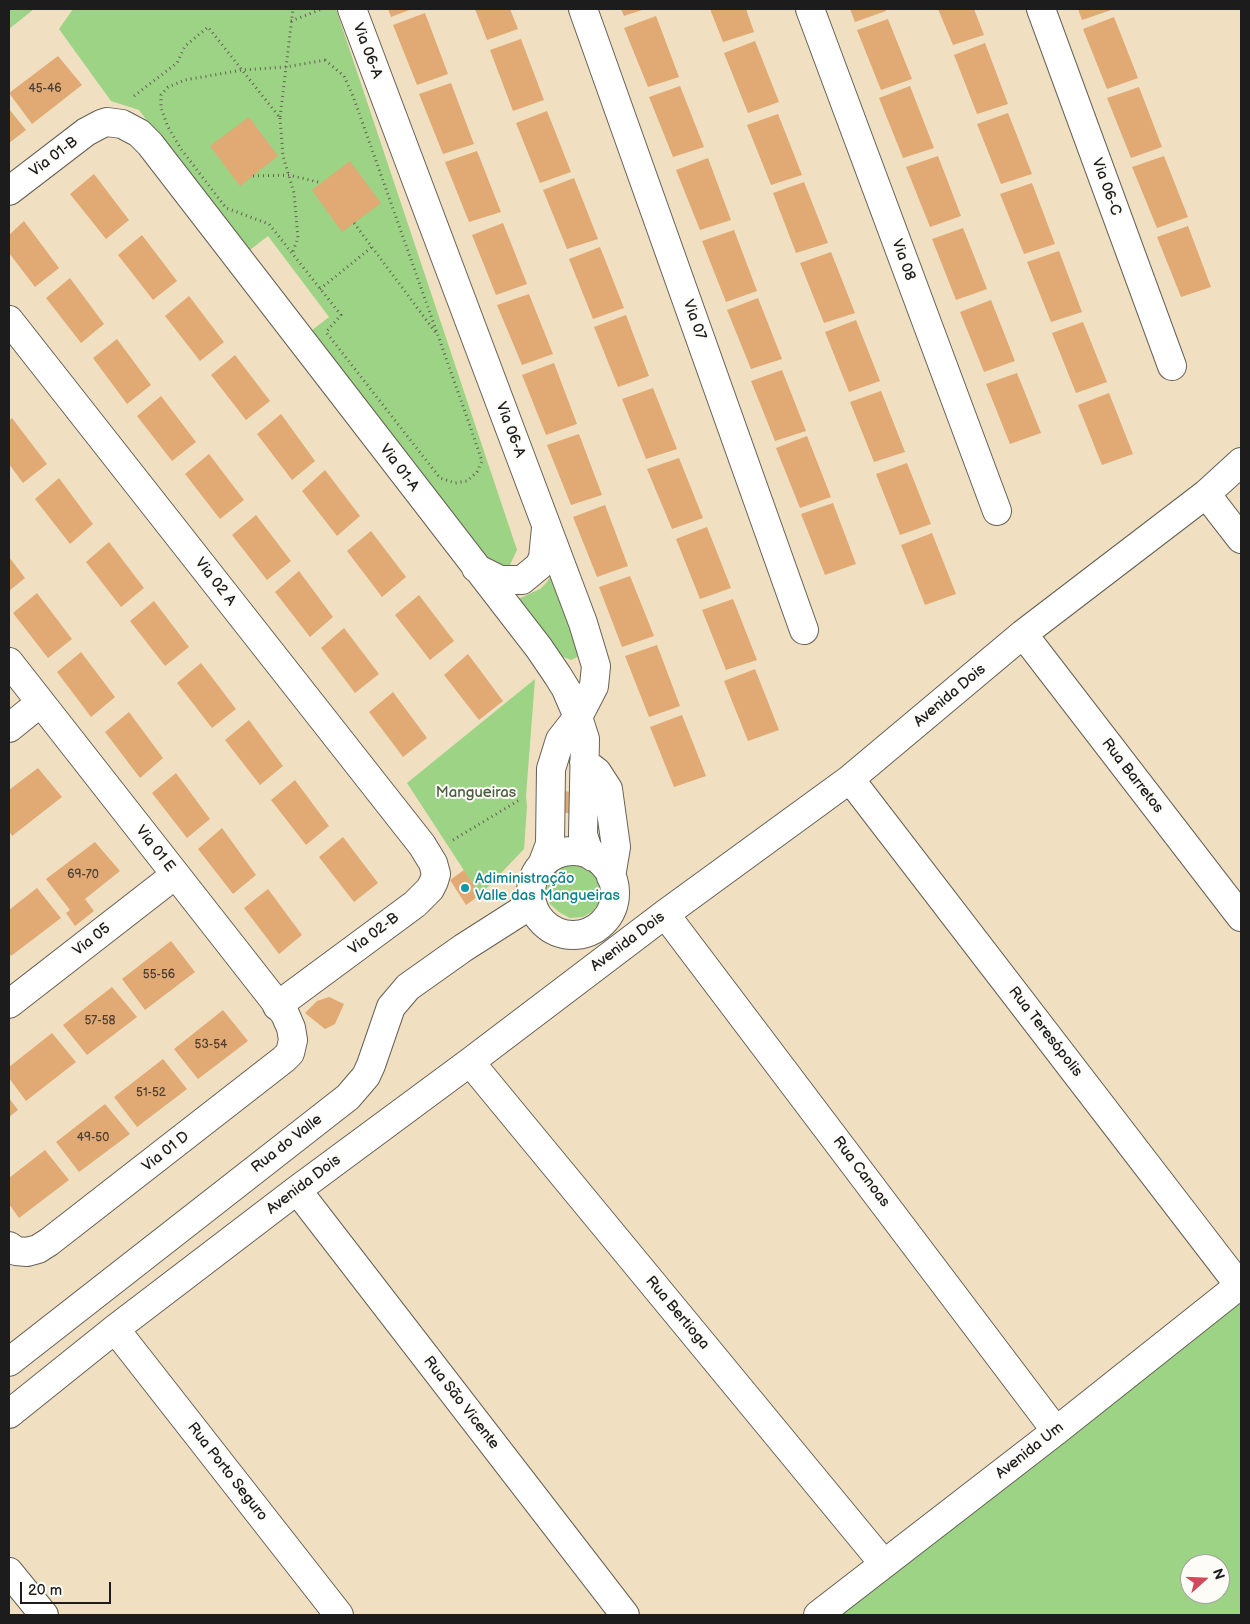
<!DOCTYPE html>
<html>
<head>
<meta charset="utf-8">
<style>
	body { margin:0 }
	#map { position:relative; width:1250px; height:1624px; overflow:hidden; background:#f0e0c1; font-family:"Balsamiq Sans",sans-serif }
	canvas { display:block }
	.frame { position:absolute; inset:0; border:10px solid #1c1c1c; pointer-events:none }
	.north { position:absolute; left:1180px; top:1554px; width:50px; height:50px; box-sizing:border-box; background:#fdfcf7; border:1px solid #a3a29f; border-radius:50%; rotate:70deg; font-size:14px; font-weight:700; line-height:20px; text-align:center; color:#1c1c1c }
	.north::after { content:''; display:block; margin:auto; width:18px; height:22px; background:#d1495b; clip-path:polygon(50% 0,100% 100%,50% 72%,0 100%) }
	.scale { position:absolute; left:20px; top:1582px; width:91px; height:22px; box-sizing:border-box; border:2px solid #1c1c1c; border-top:0; padding-left:6px; font-size:15px; line-height:18px; white-space:nowrap; color:#1c1c1c; -webkit-text-stroke:4px #fdfcf7; paint-order:stroke }
</style>
</head>
<body>
<div id="map">
<canvas width="1250" height="1624"></canvas>
<div class="frame"></div>
<div class="north">N</div>
<div class="scale">20 m</div>
</div>
<script>
const c = document.querySelector('canvas').getContext('2d');
c.lineJoin = 'round';
function paint(path, color) { c.fillStyle = color; c.fill(path, 'evenodd'); }
const toPath = rows => new Path2D(rows.map(r => 'M' + r).join(''));
function trace(path, color, width, dash) { c.strokeStyle = color; c.lineWidth = width; c.lineCap = dash ? 'butt' : 'round'; c.setLineDash(dash || []); c.stroke(path); }
function write(font, color, halo, rows, align = 'center') {
  c.font = font + ' "Balsamiq Sans",sans-serif'; c.lineWidth = 4; c.setLineDash([]); c.textBaseline = 'middle'; c.strokeStyle = halo; c.fillStyle = color; for (const [text, x, y, turn = 0] of rows) {
    c.save(); c.translate(x, y); c.rotate((+turn || 0) * Math.PI / 180); c.textAlign = isNaN(turn) ? turn : align; if (halo) c.strokeText(text, 0, 0); c.fillText(text, 0, 0); c.restore();
  }
}
paint(toPath([
	[9,9,34,9,9,29],
	[73,9,336,9,517,550,509,567,499,570,482,561,307,334,329,317,268,236,246,253,139,110,111,101,59,29],
	[554,570,582,655,571,660,561,656,518,599,540,589,547,582],
	[535,679,526,796,527,806,524,849,480,895,407,783],
	[567,861,579,862,587,866,596,874,601,886,601,899,593,911,583,917,570,918,559,912,550,904,546,892,546,881,548,872,558,864],
	[1241,1280,1241,1615,809,1615],
	[1190,1564,1220,1564,1220,1594,1190,1594]
]), '#9cd385');
paint(toPath([
	[388,9,412,9,391,17],
	[475,9,510,9,518,29,487,40],
	[621,9,645,9,624,16],
	[710,9,746,9,754,32,723,42],
	[850,9,885,9,886,11,855,22],
	[938,9,974,9,984,35,953,45],
	[1078,9,1114,9,1082,20],
	[425,13,448,74,417,85,393,25],
	[656,16,679,77,648,87,624,28],
	[1114,17,1138,78,1107,89,1083,29],
	[888,19,912,79,881,90,857,30],
	[521,39,544,100,513,111,490,50],
	[755,41,779,102,748,113,724,53],
	[985,43,1008,104,977,114,954,55],
	[58,56,82,85,32,124,9,93],
	[451,83,474,144,443,154,419,94],
	[680,86,704,147,673,157,649,97],
	[910,86,934,148,903,158,879,98],
	[1139,87,1162,147,1131,158,1107,98],
	[9,109,26,130,9,143],
	[547,111,571,172,540,183,516,123],
	[1008,113,1032,174,1001,184,977,124],
	[778,114,802,175,771,185,747,125],
	[249,117,278,156,240,186,210,146],
	[477,151,501,212,469,222,445,162],
	[938,156,961,216,930,227,906,167],
	[1164,156,1188,217,1157,228,1132,167],
	[708,158,731,220,700,230,676,170],
	[350,161,381,203,342,232,312,190],
	[94,174,129,220,106,239,70,194],
	[574,178,598,239,567,249,543,190],
	[804,182,828,243,796,253,773,193],
	[1032,183,1055,244,1024,254,1000,194],
	[24,221,59,268,35,287,9,253,9,235],
	[503,223,527,284,496,295,472,235],
	[1188,226,1211,287,1181,297,1157,237],
	[963,228,987,289,956,300,932,239],
	[734,230,757,291,726,302,702,241],
	[142,235,177,281,153,300,118,255],
	[600,247,624,308,593,319,569,259],
	[1059,251,1082,312,1051,322,1027,262],
	[831,252,855,313,824,323,800,263],
	[70,278,104,324,81,343,46,298],
	[529,294,553,354,522,365,497,305],
	[189,296,224,342,200,361,165,316],
	[758,298,782,359,751,369,727,310],
	[991,300,1015,361,984,372,960,312],
	[626,315,649,376,618,387,594,327],
	[856,320,880,381,849,392,825,332],
	[1083,322,1107,382,1076,393,1052,333],
	[117,339,151,385,127,404,93,358],
	[235,355,270,401,246,420,211,375],
	[554,363,577,424,546,435,522,375],
	[782,370,806,431,775,441,751,381],
	[1017,373,1041,433,1010,444,986,384],
	[653,388,677,449,646,459,622,399],
	[881,391,905,452,874,462,850,402],
	[1109,393,1133,454,1102,465,1078,405],
	[161,396,196,442,172,461,137,416],
	[281,414,315,461,292,480,257,434],
	[12,418,47,464,23,483,9,464,9,421],
	[579,434,602,495,571,505,547,445],
	[807,436,831,497,800,508,776,448],
	[209,454,244,500,220,519,185,474],
	[679,458,703,518,672,529,647,469],
	[907,463,931,524,900,535,876,474],
	[325,470,360,516,337,536,302,491],
	[59,478,93,524,70,544,35,499],
	[833,503,856,564,825,575,801,514],
	[605,505,628,566,597,577,573,517],
	[256,515,291,561,267,580,232,535],
	[707,527,731,588,700,599,676,539],
	[371,531,406,577,382,597,347,551],
	[932,533,956,594,925,605,901,545],
	[109,542,144,588,121,607,86,562],
	[9,557,25,578,9,591],
	[299,571,333,617,310,637,275,592],
	[630,576,654,636,622,647,599,587],
	[37,593,72,639,48,658,13,613],
	[419,595,454,641,430,660,395,615],
	[733,599,757,660,726,670,702,610],
	[154,601,189,647,165,666,130,621],
	[344,628,379,674,355,693,321,648],
	[657,645,680,706,649,717,625,656],
	[81,652,115,697,91,717,57,672],
	[468,654,503,701,479,720,444,675],
	[201,663,236,709,212,728,177,683],
	[755,669,779,730,748,741,724,681],
	[393,692,427,738,403,757,369,712],
	[129,712,163,758,140,778,105,732],
	[682,715,706,776,674,787,650,727],
	[249,720,283,766,260,785,225,740],
	[38,768,62,797,12,836,9,831,9,790],
	[176,773,210,819,187,838,152,793],
	[295,780,329,826,306,845,271,800],
	[557,791,577,792,577,813,556,813],
	[222,828,256,875,233,894,198,849],
	[343,837,378,883,354,902,319,857],
	[95,842,120,871,85,899,94,911,75,926,66,913,70,910,46,879],
	[464,870,480,895,466,905,450,880],
	[37,888,61,918,11,956,9,953,9,910],
	[268,889,302,935,279,954,244,908],
	[171,941,195,972,145,1010,122,979],
	[112,987,137,1017,87,1055,63,1025],
	[329,997,344,1004,335,1024,325,1029,305,1013,317,1001],
	[223,1010,248,1041,198,1079,174,1049],
	[52,1033,76,1062,26,1101,9,1078,9,1067],
	[163,1059,187,1089,137,1127,114,1097],
	[9,1098,18,1110,9,1117],
	[105,1104,130,1134,79,1172,56,1142],
	[45,1150,69,1180,19,1218,9,1204,9,1178]
]), '#e1a974');
const minor = toPath([
	[352,9,583,623,596,666,594,686,578,717,560,740,551,769,550,844,542,865],
	[583,9,804,630],
	[810,9,997,511],
	[1041,9,1172,366],
	[9,191,86,132,101,124,107,122,122,124,139,133,150,144,539,648,558,676,566,689,578,717,585,739,583,835,587,847,593,857],
	[9,320,422,845,433,863,436,874,434,881,430,889,415,904,277,1006],
	[1206,494,1241,539],
	[476,568,500,580,522,580,539,566,543,558,546,528],
	[1023,634,1241,917],
	[9,662,285,1014,291,1028,293,1040,290,1053,284,1059,49,1242,38,1249,27,1252,16,1251,9,1246],
	[9,728,40,703],
	[584,762,597,772,608,789,616,847,611,877],
	[850,779,1239,1285],
	'531 893a42 42 0 1 1 84 0a42 42 0 1 1-84 0Z',
	[665,914,1056,1431],
	[9,1004,175,875],
	[470,1062,884,1564],
	[297,1190,625,1615],
	[115,1329,339,1615],
	[9,1362,348,1097,366,1076,371,1065,391,1007,408,987,463,948,532,904],
	[9,1414,115,1329,297,1190,470,1062,665,914,850,779,1023,634,1206,494,1241,462],
	[9,1572,44,1615],
	[818,1615,1056,1431,1241,1284]
]);
trace(minor, '#666156', 30);
trace(toPath([
	[291,21,322,9],
	[325,60,344,76,353,96,469,423,482,461,477,472,467,481,455,483,440,478,326,332,341,315,269,224,226,208,181,149,168,127,161,108,161,95,168,87,185,80,242,70,286,67,325,60],
	[134,96,177,63,185,46,208,27,280,118,293,9],
	[280,118,283,156,294,193,298,238,292,254],
	[253,176,289,175,322,183],
	[354,223,436,333],
	[320,289,372,247],
	[453,840,521,799]
]), '#666156', 3, [1, 4]);
trace(minor, '#fff', 28);
for (const [x, y, r, color] of [
	[465,888,5,"#0f9aa8"]
]) { const dot = new Path2D(); dot.arc(x, y, r, 0, 2 * Math.PI); c.fillStyle = color; c.fill(dot); trace(dot, '#fdfcf7', 2); }
write('12px', '#4d3f32', null, [
	["45-46",45,89],
	["69-70",83,875],
	["55-56",159,975],
	["57-58",100,1021],
	["53-54",211,1045],
	["51-52",151,1093],
	["49-50",93,1138]
]);
write('15px', '#1c1c1c', '#fdfcf7', [
	["Via 06-A",367,51,69],
	["Via 01-B",54,157,-37],
	["Via 06-C",1106,187,70],
	["Via 08",903,260,70],
	["Via 07",694,320,70],
	["Via 06-A",510,430,69],
	["Via 01-A",399,468,53],
	["Via 02 A",215,582,52],
	["Avenida Dois",950,696,-40],
	["Rua Barretos",1132,776,52],
	["Via 01 E",155,849,52],
	["Via 02-B",374,934,-37],
	["Via 05",92,940,-38],
	["Avenida Dois",628,942,-37],
	["Rua Teresópolis",1045,1032,52],
	["Rua do Valle",287,1144,-38],
	["Via 01 D",166,1152,-38],
	["Rua Canoas",861,1172,53],
	["Avenida Dois",304,1185,-37],
	["Rua Bertioga",677,1313,50],
	["Rua São Vicente",461,1403,52],
	["Avenida Um",1030,1451,-38],
	["Rua Porto Seguro",227,1472,52]
]);
write('15px', '#495c41', '#fdfcf7', [
	["Mangueiras",476,793]
]);
write('15px', '#0d838f', '#fdfcf7', [
	["Adiministração",475,879],
	["Valle das Mangueiras",475,896]
], 'left');
</script>
</body>
</html>
